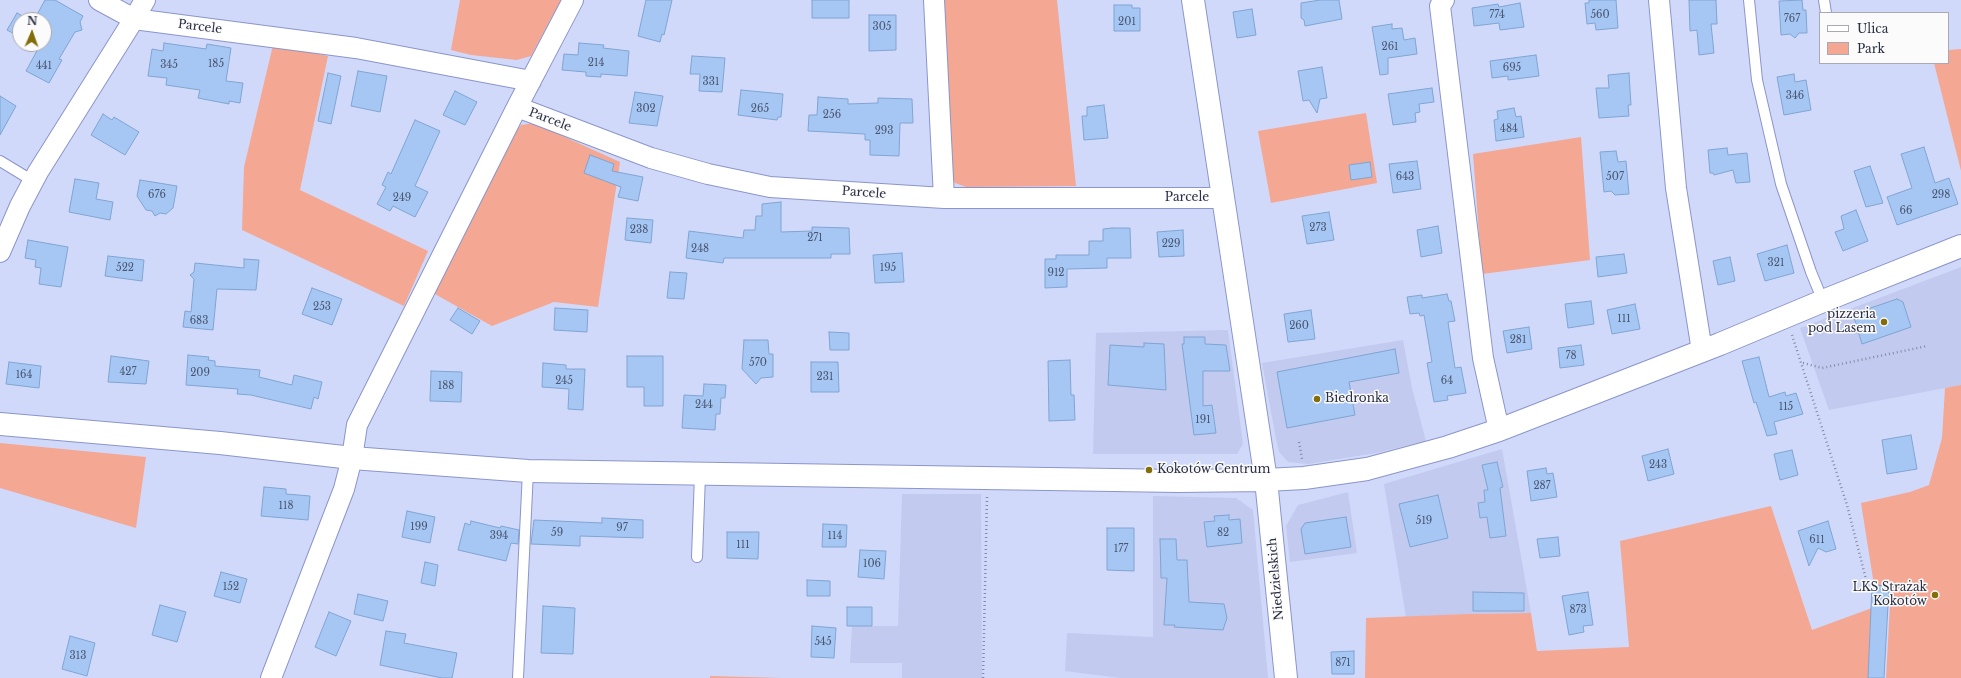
<!DOCTYPE html>
<html>
<head>
<meta charset="utf-8">
<style>
	body { margin:0 }
	#map { position:relative; width:1961px; height:678px; overflow:hidden; background:#d1d9fa; font-family:"Libre Baskerville",serif }
	canvas { display:block }
	.legend { position:absolute; left:1819px; top:12px; width:130px; height:52px; box-sizing:border-box; background:#fbfbfb; border:1px solid #a8a9b2; margin:0; padding:5px 7px; list-style:none; font-size:12px; color:#2b2f44 }
	.legend li { display:flex; align-items:center; gap:8px; height:20px }
	.legend b { width:20px; border:1px solid #a8a9b2 }
	.north { position:absolute; left:12px; top:12px; width:40px; height:40px; box-sizing:border-box; background:#fbfbfb; border:1px solid #a8a9b2; border-radius:50%; rotate:2deg; font-size:11px; font-weight:700; line-height:16px; text-align:center; color:#2b2f44 }
	.north::after { content:''; display:block; margin:auto; width:14px; height:18px; background:#826d09; clip-path:polygon(50% 0,100% 100%,50% 72%,0 100%) }
</style>
</head>
<body>
<div id="map">
<canvas width="1961" height="678"></canvas>
<ul class="legend">
<li><b style="height:5px;background:#fff"></b>Ulica</li>
<li><b style="height:11px;background:#f4a793"></b>Park</li>
</ul>
<div class="north">N</div>
</div>
<script>
const c = document.querySelector('canvas').getContext('2d');
c.lineJoin = 'round';
function paint(path, color) { c.fillStyle = color; c.fill(path, 'evenodd'); }
const toPath = rows => new Path2D(rows.map(r => 'M' + r).join(''));
function trace(path, color, width, dash) { c.strokeStyle = color; c.lineWidth = width; c.lineCap = dash ? 'butt' : 'round'; c.setLineDash(dash || []); c.stroke(path); }
function write(font, color, halo, rows, align = 'center') {
  c.font = font + ' "Libre Baskerville",serif'; c.lineWidth = 3; c.setLineDash([]); c.textBaseline = 'middle'; c.strokeStyle = halo; c.fillStyle = color; for (const [text, x, y, turn = 0] of rows) {
    c.save(); c.translate(x, y); c.rotate((+turn || 0) * Math.PI / 180); c.textAlign = isNaN(turn) ? turn : align; if (halo) c.strokeText(text, 0, 0); c.fillText(text, 0, 0); c.restore();
  }
}
paint(toPath([
	[1961,267,1961,385,1829,410,1800,328],
	[1228,330,1243,444,1237,454,1093,454,1096,333],
	[1403,340,1412,388,1426,441,1376,453,1308,464,1288,462,1279,452,1276,439,1262,363],
	[1502,449,1531,613,1467,614,1406,617,1384,484],
	[1348,492,1357,553,1290,562,1286,526,1298,505],
	[902,494,981,494,982,678,902,678,902,663,850,663,852,626,898,626],
	[1153,496,1236,498,1253,510,1268,678,1120,678,1065,671,1067,633,1153,637]
]), '#c2caef');
paint(toPath([
	[460,0,561,0,531,56,517,60,471,55,451,50],
	[941,0,1057,0,1076,186,966,187,955,183,948,170],
	[273,45,328,56,300,190,428,251,404,306,242,230,244,167],
	[1961,49,1961,171,1934,63,1948,63,1948,50],
	[1366,113,1377,183,1271,203,1258,131],
	[534,123,620,162,598,307,554,302,492,326,433,293,511,136,521,125],
	[1581,137,1590,260,1482,274,1473,154],
	[1961,385,1961,678,1886,678,1891,586,1874,585,1861,503,1910,492,1929,485,1942,438,1945,388],
	[0,443,146,457,136,528,0,488],
	[1771,506,1812,630,1872,608,1869,678,1365,678,1366,618,1467,614,1531,613,1537,651,1629,647,1620,541],
	[710,676,782,678,710,678]
]), '#f4a793');
const building = toPath([
	[45,0,55,0,83,16,80,22,82,30,75,32,59,59,62,60,49,83,26,71,39,47,33,44,44,44,44,20,34,20,45,0],
	[646,0,672,0,664,35,662,34,660,42,638,36,646,0],
	[812,0,849,0,849,18,812,18,812,0],
	[1320,0,1339,0,1342,19,1305,26,1304,20,1301,18,1301,3,1320,0],
	[1589,0,1616,0,1618,28,1596,30,1595,23,1587,24,1585,3,1589,3,1589,0],
	[1689,0,1716,0,1717,24,1711,24,1714,53,1699,55,1697,30,1690,31,1689,0],
	[1802,0,1803,10,1806,10,1807,33,1799,33,1795,38,1790,34,1781,35,1779,1,1802,0],
	[1520,3,1524,27,1500,30,1499,23,1474,26,1472,8,1498,4,1499,7,1520,3],
	[1114,5,1132,5,1132,8,1140,8,1140,31,1114,31,1114,5],
	[1252,9,1256,35,1237,38,1233,12,1252,9],
	[17,13,30,20,20,20,20,37,7,30,17,13],
	[869,15,896,15,896,50,869,51,869,15],
	[1392,24,1392,29,1402,28,1404,40,1415,38,1417,54,1388,58,1388,74,1380,75,1372,27,1392,24],
	[164,43,206,49,207,44,231,48,226,81,243,83,240,103,229,101,229,104,198,98,200,90,166,85,167,78,148,76,152,49,163,51,164,43],
	[579,43,604,45,603,48,629,51,627,76,601,74,601,77,586,76,586,72,562,70,564,54,578,55,579,43],
	[1536,55,1539,76,1508,80,1508,76,1492,78,1490,61,1536,55],
	[692,56,725,58,722,92,699,91,700,74,690,74,692,56],
	[1322,67,1327,98,1320,99,1317,113,1309,100,1303,101,1298,71,1322,67],
	[358,71,387,76,380,112,351,106,358,71],
	[328,73,341,76,331,124,318,121,328,73],
	[1629,73,1631,105,1628,105,1629,116,1599,118,1596,88,1609,88,1608,75,1629,73],
	[1794,74,1795,82,1806,80,1811,110,1784,115,1777,77,1794,74],
	[1432,88,1434,102,1419,104,1420,112,1415,113,1416,122,1393,125,1388,94,1432,88],
	[741,90,783,94,781,117,778,117,777,120,738,115,741,90],
	[455,91,477,102,465,125,443,115,455,91],
	[635,92,663,96,657,126,629,123,635,92],
	[0,96,16,106,0,135,0,96],
	[818,97,848,99,848,104,878,103,878,98,912,99,913,123,900,123,899,156,870,155,870,140,865,140,865,134,808,131,809,115,817,115,818,97],
	[1104,105,1108,138,1084,140,1082,116,1087,116,1087,107,1104,105],
	[1514,108,1516,117,1521,116,1524,137,1496,141,1494,120,1498,119,1497,111,1514,108],
	[103,114,112,120,114,117,139,132,125,155,91,135,103,114],
	[415,120,440,131,415,186,428,192,415,217,393,206,390,211,377,204,386,187,382,185,388,172,391,174,415,120],
	[1924,147,1935,183,1949,178,1958,204,1897,225,1887,197,1912,188,1901,154,1924,147],
	[1727,148,1728,155,1747,153,1750,182,1736,183,1733,170,1714,175,1713,173,1710,173,1708,150,1727,148],
	[1616,151,1618,162,1626,161,1629,194,1615,195,1611,191,1604,192,1600,152,1616,151],
	[590,155,614,164,612,171,643,177,638,201,618,197,621,187,584,173,590,155],
	[1417,161,1421,189,1393,193,1389,164,1417,161],
	[1370,162,1372,177,1351,180,1349,165,1370,162],
	[1870,166,1883,203,1866,207,1854,171,1870,166],
	[75,179,99,183,96,199,113,202,110,220,69,212,75,179],
	[140,180,177,186,173,208,166,214,160,213,155,216,152,211,146,210,137,196,140,180],
	[781,202,781,232,812,231,812,227,849,228,850,254,831,254,831,258,724,258,723,263,686,258,689,231,743,238,744,230,755,230,756,216,762,216,762,204,781,202],
	[1856,210,1868,241,1843,251,1835,232,1844,229,1841,216,1856,210],
	[1329,212,1334,240,1307,244,1302,216,1329,212],
	[627,218,653,220,651,243,625,240,627,218],
	[1438,226,1442,253,1421,257,1417,230,1438,226],
	[1112,228,1130,228,1131,258,1107,258,1107,268,1067,269,1067,287,1045,288,1045,259,1056,259,1056,255,1089,255,1089,241,1103,241,1103,229,1112,228],
	[1183,230,1184,256,1159,257,1157,232,1183,230],
	[28,240,68,247,61,287,39,284,41,268,35,267,36,260,25,258,28,240],
	[1787,245,1794,273,1765,281,1757,254,1787,245],
	[902,253,904,282,875,283,873,255,902,253],
	[1624,254,1627,273,1598,277,1596,257,1624,254],
	[108,256,144,260,142,281,105,276,108,256],
	[1730,257,1735,281,1718,285,1713,261,1730,257],
	[244,259,259,260,256,290,217,289,213,330,183,327,185,311,191,312,194,279,190,275,194,272,195,263,244,268,244,259],
	[670,272,687,273,684,299,667,298,670,272],
	[312,288,342,299,332,325,302,314,312,288],
	[1447,294,1449,301,1451,301,1455,321,1448,322,1455,368,1461,367,1466,393,1447,396,1448,400,1434,402,1427,363,1432,362,1424,315,1420,316,1419,313,1410,314,1407,297,1422,295,1422,298,1447,294],
	[1897,299,1903,302,1911,327,1862,344,1853,314,1897,299],
	[1591,301,1594,324,1568,328,1565,304,1591,301],
	[1635,304,1640,329,1612,334,1607,310,1635,304],
	[458,308,480,321,472,334,450,320,458,308],
	[555,308,588,310,587,332,554,330,555,308],
	[1311,310,1315,339,1288,342,1284,314,1311,310],
	[1529,327,1532,349,1507,353,1503,331,1529,327],
	[829,332,849,333,849,350,830,350,829,332],
	[1184,337,1205,337,1205,344,1226,345,1230,371,1203,371,1203,406,1212,405,1216,433,1194,435,1182,344,1184,344,1184,337],
	[744,340,768,340,769,354,773,354,773,377,761,378,756,384,742,369,744,340],
	[1144,343,1164,344,1166,390,1108,385,1110,345,1144,347,1144,343],
	[1581,345,1584,365,1560,368,1558,348,1581,345],
	[1395,349,1399,373,1349,382,1355,415,1287,428,1277,372,1395,349],
	[188,355,209,357,208,360,215,361,215,366,260,370,259,377,292,385,294,375,322,382,318,399,314,397,311,409,251,395,237,394,238,389,186,385,188,355],
	[111,356,149,361,146,384,108,382,111,356],
	[627,356,663,356,663,406,644,406,644,387,627,387,627,356],
	[1759,357,1769,397,1785,392,1786,396,1796,393,1803,414,1774,422,1777,434,1767,436,1756,402,1754,403,1742,361,1759,357],
	[1070,360,1071,395,1074,395,1075,420,1049,421,1048,361,1070,360],
	[9,362,41,366,39,388,6,384,9,362],
	[811,362,838,362,839,392,811,392,811,362],
	[543,363,566,365,566,369,585,369,583,410,568,409,569,389,542,387,543,363],
	[431,371,462,372,461,402,430,401,431,371],
	[704,384,726,385,725,398,721,398,720,414,716,414,715,430,682,428,684,395,703,396,704,384],
	[1911,435,1917,469,1887,474,1882,440,1911,435],
	[1668,449,1674,474,1648,481,1642,456,1668,449],
	[1792,450,1798,475,1780,480,1774,454,1792,450],
	[1497,462,1503,487,1500,488,1506,536,1490,538,1487,517,1480,518,1478,503,1485,502,1484,490,1488,490,1482,465,1497,462],
	[1546,468,1547,474,1553,473,1557,497,1531,501,1527,471,1546,468],
	[264,487,286,489,286,494,310,496,308,520,261,516,264,487],
	[1438,495,1448,538,1410,547,1399,504,1438,495],
	[407,511,435,517,430,543,402,537,407,511],
	[1229,515,1229,520,1240,519,1242,543,1207,547,1204,522,1215,521,1214,516,1229,515],
	[1346,517,1351,547,1305,554,1301,529,1305,523,1346,517],
	[602,518,643,520,643,538,580,536,580,546,531,544,534,520,602,523,602,518],
	[471,521,500,528,501,526,519,530,518,544,511,543,506,561,458,550,465,523,470,525,471,521],
	[1828,521,1836,549,1826,552,1818,548,1809,566,1798,531,1828,521],
	[823,524,847,525,846,547,822,547,823,524],
	[1107,528,1134,528,1134,571,1107,570,1107,528],
	[727,532,759,532,758,559,727,558,727,532],
	[1558,537,1560,556,1540,558,1537,539,1558,537],
	[1160,539,1176,539,1177,560,1187,560,1189,602,1224,604,1227,618,1223,630,1174,627,1175,625,1164,625,1167,578,1161,578,1160,539],
	[860,550,886,551,884,579,858,577,860,550],
	[425,562,438,565,435,586,421,583,425,562],
	[221,572,247,579,240,603,214,596,221,572],
	[807,580,830,581,830,596,807,596,807,580],
	[1872,585,1889,586,1884,678,1868,678,1872,585],
	[1473,592,1524,593,1524,611,1473,611,1473,592],
	[1588,592,1593,625,1583,626,1584,632,1569,635,1562,596,1588,592],
	[358,594,388,601,383,621,354,614,358,594],
	[160,605,186,612,177,642,152,635,160,605],
	[543,606,575,608,573,654,541,653,543,606],
	[847,607,872,607,872,626,847,626,847,607],
	[329,612,351,621,336,656,315,647,329,612],
	[812,626,836,628,834,658,811,657,812,626],
	[386,631,406,634,404,643,457,653,452,678,442,678,380,665,386,631],
	[70,636,95,643,87,676,62,669,70,636],
	[1354,651,1354,674,1332,674,1331,652,1354,651]
]);
paint(building, '#a6c7f4');
trace(building, '#80a4d2', 1);
const service = toPath([
	[1749,0,1757,80,1781,184,1811,272,1823,301],
	[1824,0,1826,13],
	[0,161,33,181],
	[697,557,700,475],
	[518,678,528,471]
]);
const minor = toPath([
	[99,0,134,19,145,0],
	[934,0,944,198],
	[1444,0,1440,6,1483,358,1499,430],
	[1659,0,1676,188,1702,351],
	[517,107,651,158,708,174,770,187,944,198,1223,198],
	[0,252,20,206,38,172,134,19,356,48,531,81],
	[271,678,344,489,352,458,357,425,517,107,573,0]
]);
const tertiary = toPath([
	[1193,0,1266,480,1286,678],
	[0,424,220,443,352,458,528,471,1178,481,1266,480,1304,478,1367,469,1448,447,1499,430,1720,344,1823,301,1961,246]
]);
trace(service, '#8b95ca', 12);
trace(minor, '#8b95ca', 22);
trace(tertiary, '#8b95ca', 24);
trace(toPath([
	[1792,335,1847,505,1868,587],
	[1803,363,1822,368,1927,346],
	[1299,442,1302,459],
	[983,678,987,497]
]), '#858ba6', 2.5, [1, 3]);
trace(service, '#fff', 10);
trace(minor, '#fff', 20);
trace(tertiary, '#fff', 22);
for (const [x, y, r, color] of [
	[1884,322,4,"#826d09"],
	[1317,399,4,"#826d09"],
	[1149,470,4,"#826d09"],
	[1935,595,4,"#826d09"]
]) { const dot = new Path2D(); dot.arc(x, y, r, 0, 2 * Math.PI); c.fillStyle = color; c.fill(dot); trace(dot, '#fbfbfb', 1.5); }
write('10px', '#4a5570', null, [
	["774",1497,15],
	["560",1600,15],
	["767",1792,19],
	["201",1127,22],
	["305",882,27],
	["261",1390,47],
	["214",596,63],
	["185",216,64],
	["345",169,65],
	["441",44,66],
	["695",1512,68],
	["331",711,82],
	["346",1795,96],
	["302",646,109],
	["265",760,109],
	["256",832,115],
	["484",1509,129],
	["293",884,131],
	["643",1405,177],
	["507",1615,177],
	["676",157,195],
	["298",1941,195],
	["249",402,198],
	["66",1906,211],
	["273",1318,228],
	["238",639,230],
	["271",815,238],
	["229",1171,244],
	["248",700,249],
	["321",1776,263],
	["522",125,268],
	["195",888,268],
	["912",1056,273],
	["253",322,307],
	["111",1624,319],
	["683",199,321],
	["260",1299,326],
	["281",1518,340],
	["78",1571,356],
	["570",758,363],
	["427",128,372],
	["209",200,373],
	["164",24,375],
	["231",825,377],
	["245",564,381],
	["64",1447,381],
	["188",446,386],
	["244",704,405],
	["115",1786,407],
	["191",1203,420],
	["243",1658,465],
	["287",1542,486],
	["118",286,506],
	["519",1424,521],
	["199",419,527],
	["97",622,528],
	["59",557,533],
	["82",1223,533],
	["394",499,536],
	["114",835,536],
	["611",1817,540],
	["111",743,545],
	["177",1121,549],
	["106",872,564],
	["152",231,587],
	["873",1578,610],
	["545",823,642],
	["313",78,656],
	["871",1343,663]
]);
write('12px', '#2b2f44', '#fbfbfb', [
	["Parcele",200,27,7],
	["Parcele",550,120,21],
	["Parcele",864,193,4],
	["Parcele",1187,198],
	["Niedzielskich",1276,579,-95]
]);
write('12px', '#2b2f44', '#fbfbfb', [
	["pizzeria",1876,315],
	["pod Lasem",1876,329],
	["Biedronka",1325,399,"left"],
	["Kokotów Centrum",1157,470,"left"],
	["LKS Strażak",1927,588],
	["Kokotów",1927,602]
], 'right');
</script>
</body>
</html>
